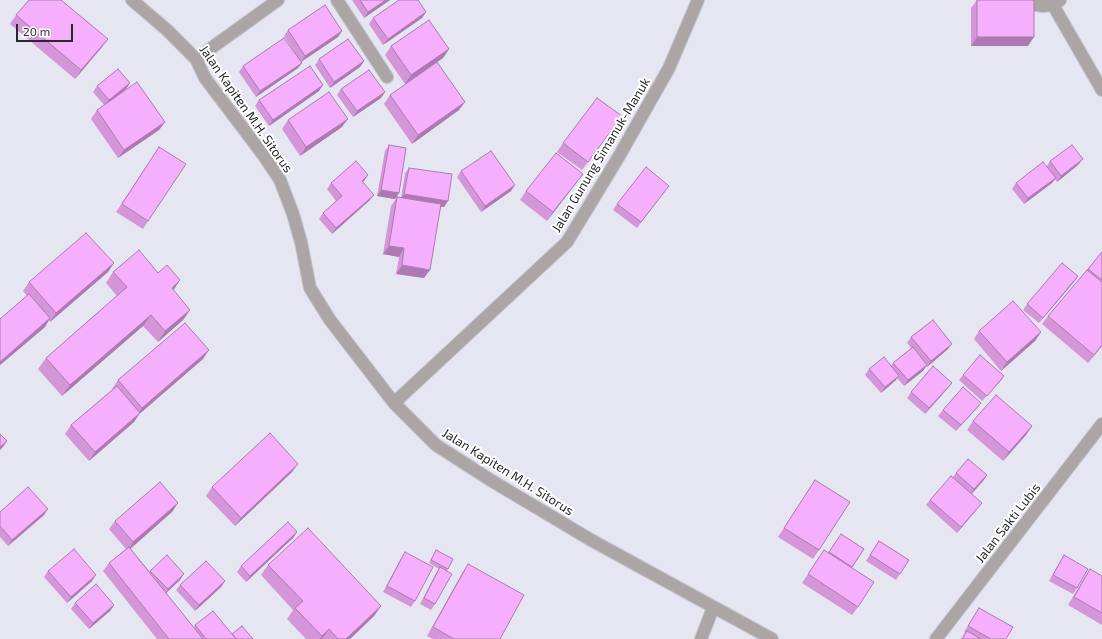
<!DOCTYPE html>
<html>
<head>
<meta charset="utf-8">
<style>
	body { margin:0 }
	#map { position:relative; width:1102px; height:639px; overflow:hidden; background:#e6e6f2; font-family:"Exo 2",sans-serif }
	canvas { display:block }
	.scale { position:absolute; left:16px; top:24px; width:57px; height:18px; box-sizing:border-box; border:2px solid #29292d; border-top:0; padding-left:5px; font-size:12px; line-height:14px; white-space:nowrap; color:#29292d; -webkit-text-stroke:3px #fff; paint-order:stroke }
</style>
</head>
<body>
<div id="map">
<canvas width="1102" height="639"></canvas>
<div class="scale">20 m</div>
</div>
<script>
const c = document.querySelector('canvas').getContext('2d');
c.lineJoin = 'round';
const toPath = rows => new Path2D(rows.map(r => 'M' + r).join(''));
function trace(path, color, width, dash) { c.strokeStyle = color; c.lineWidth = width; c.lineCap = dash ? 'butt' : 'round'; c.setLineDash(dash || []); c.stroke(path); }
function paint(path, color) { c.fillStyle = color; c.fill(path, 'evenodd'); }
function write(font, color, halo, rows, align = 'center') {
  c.font = font + ' "Exo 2",sans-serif'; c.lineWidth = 4; c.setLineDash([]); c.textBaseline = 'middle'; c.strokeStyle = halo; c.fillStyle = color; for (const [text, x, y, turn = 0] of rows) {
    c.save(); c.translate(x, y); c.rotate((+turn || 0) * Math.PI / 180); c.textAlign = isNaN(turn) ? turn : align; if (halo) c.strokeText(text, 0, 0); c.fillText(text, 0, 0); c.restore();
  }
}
const street = toPath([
	[132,0,167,30,196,59,205,78,264,156,280,180,293,214,301,242,310,288,330,320,394,403,436,445,492,481,591,540,772,639],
	[337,0,387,77],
	[1005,0,1043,6,1053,5,1060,0],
	[1053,5,1102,90],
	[196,59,278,0],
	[394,403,567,242,618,158,669,68,698,0],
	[701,639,713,608],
	[936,639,1102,424]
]);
trace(street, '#c4c4cf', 14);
trace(street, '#aba5a5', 12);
paint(toPath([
	[352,0,390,0,364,18],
	[977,0,1028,46,971,46,971,8],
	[426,12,422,18,383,45,369,24,373,18],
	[16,15,108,39,102,47,75,79,10,24],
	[288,30,342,31,338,37,301,62,298,68,256,97,239,72,243,66,295,53,284,36],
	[391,46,449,49,443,58,405,84,385,55],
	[319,59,364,61,360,67,330,88,315,65],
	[130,83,126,89,116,97,165,122,159,130,118,158,91,119,97,110,104,105,93,92,97,86],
	[341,89,385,92,381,98,353,117,337,95],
	[319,91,269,126,255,106,259,100],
	[390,95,459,110,412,144,384,104],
	[622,116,582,170,557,152,563,143],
	[288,120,342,127,300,156,282,129],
	[389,145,399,193,395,199,377,196,385,151],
	[159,147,148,221,143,229,116,212],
	[1050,161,1078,165,1057,182,1055,179,1052,183,1024,204,1012,189,1016,183,1047,166],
	[409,168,444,207,441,207,424,278,396,274,399,257,383,254,391,206,397,197,401,198,405,173],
	[461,171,511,191,481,212,457,177],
	[368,175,363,182,370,200,332,234,319,219,323,213,336,201,327,189,331,183],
	[577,182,547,221,520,200,526,191],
	[665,191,637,228,613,210,617,204],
	[1102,252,1102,346,1088,363,1042,324,1048,316],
	[114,263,108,272,50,322,49,320,45,327,0,365,0,319,27,296,23,291,29,282],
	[113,272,173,290,190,310,183,320,158,342,143,326,62,396,38,369,46,358,117,296,106,283],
	[1078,276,1074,282,1039,323,1023,310,1027,304],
	[979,331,1041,332,1035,341,1001,371,974,339],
	[911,337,948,349,927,367,926,366,923,371,904,386,897,378,895,381,881,393,865,375,869,369,891,366,893,363,911,348,907,343],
	[203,359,140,413,134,422,89,461,65,434,71,425,113,389,112,389,118,380],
	[963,375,1004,376,1000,382,982,401,959,380],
	[948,388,925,414,907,398,911,392],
	[981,403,977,408,956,431,938,416,943,410],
	[973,421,1032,426,1026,435,1003,461,967,430],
	[292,472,235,526,206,496,212,487],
	[956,473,987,475,983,481,972,494,982,503,978,508,957,533,926,505,930,500,953,477],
	[815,480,819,550,813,559,778,537],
	[178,503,172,512,130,548,150,572,150,571,180,580,166,593,194,628,195,625,253,639,157,639,103,571,109,563,126,549,109,529,115,521],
	[0,512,44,515,8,546,0,537],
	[297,532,293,538,246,582,237,572,241,566],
	[841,534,864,549,852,568,858,607,852,615,802,583,824,550,828,553],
	[879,541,909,560,896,580,866,561],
	[436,550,448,569,447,571,435,604,431,610,420,604,436,573,439,569,429,563],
	[405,552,415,601,411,607,383,592,401,558],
	[1064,555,1077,588,1073,594,1049,581,1060,561],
	[468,564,500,639,433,639,427,636,462,573],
	[268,565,381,606,374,616,350,639,306,639,287,619,293,610,261,575],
	[1090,569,1102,576,1102,625,1068,605,1084,578],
	[48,571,92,581,67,603,44,577],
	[225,581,221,587,195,611,176,590,180,585],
	[75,603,114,605,110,611,89,629,71,609],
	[979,608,1006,639,961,639,965,633,964,632]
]), '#d496d9');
paint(toPath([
	[386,0,390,0,364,18,368,12],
	[426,12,422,18,383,45,388,39],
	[342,31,338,37,301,62,305,56],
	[977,37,1034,37,1028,46,971,46],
	[108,39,102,47,75,79,81,70],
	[449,49,443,58,405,84,411,75],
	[364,61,360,67,330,88,334,82],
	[302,63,298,68,256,97,260,91],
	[130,83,126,89,104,106,109,100],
	[323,85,319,91,269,126,273,120],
	[385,92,381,98,353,117,357,111],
	[465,102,459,110,412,144,418,135],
	[348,119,342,127,300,156,306,147],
	[165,122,159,130,118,158,124,150],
	[1083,159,1078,165,1057,182,1061,176],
	[583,174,577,182,547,221,553,212],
	[368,175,364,181,357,186],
	[1056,178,1052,183,1024,204,1028,198],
	[515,185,511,191,481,212,485,206],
	[381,190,399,193,395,199,377,196],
	[404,194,448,201,444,207,400,200],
	[374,195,370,200,332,234,336,228],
	[389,246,404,248,399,257,383,254],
	[114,263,108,272,50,322,56,313],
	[402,265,430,270,424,278,396,274],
	[1078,276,1074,282,1039,323,1043,318],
	[180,280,173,291,172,288],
	[190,310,183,320,158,342,165,331],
	[151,315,143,326,62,396,70,385],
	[50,318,45,327,0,365,0,362],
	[1041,332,1035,341,1001,371,1007,362],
	[952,344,948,349,927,367,931,361],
	[1102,345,1102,346,1088,363,1094,355],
	[209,350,203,359,136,417,142,408],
	[927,365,923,371,904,386,908,380],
	[899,376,895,381,881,393,885,387],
	[952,383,948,388,925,414,929,408],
	[981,403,977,408,956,431,961,425],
	[140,413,134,422,89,461,95,452],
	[1032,426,1026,435,1003,461,1009,452],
	[7,441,3,447,0,450,0,447],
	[298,464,292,472,235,526,241,518],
	[987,475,983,481,970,495,974,489],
	[178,503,172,512,128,551,133,542],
	[982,503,978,508,957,533,961,527],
	[48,509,44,515,8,546,12,540],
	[297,532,293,538,246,582,250,576],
	[184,574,180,580,164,595,168,589],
	[96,575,92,581,67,603,71,597],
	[225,581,221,587,195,611,199,605],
	[114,605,110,611,89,629,93,623],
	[381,606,374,616,350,639,346,639],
	[329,629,322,639,320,639,322,636]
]), '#ac7ab0');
const building = toPath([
	[29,0,61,0,108,39,81,70,16,15,29,0],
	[360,0,386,0,368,12,360,0],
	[399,0,418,0,426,12,388,39,373,18,399,0],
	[977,0,1034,0,1034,37,977,37,977,0],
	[325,5,342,31,305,56,288,30,325,5],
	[429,20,449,49,411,75,391,46,429,20],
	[284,38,302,63,260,91,243,66,284,38],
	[348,39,364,61,334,82,319,59,348,39],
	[437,62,465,102,418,135,390,95,437,62],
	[310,66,323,85,273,120,259,100,310,66],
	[118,69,130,83,109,100,97,86,118,69],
	[369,70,385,92,357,111,341,89,369,70],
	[137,82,165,122,124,150,97,110,137,82],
	[329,92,348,119,306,147,288,120,329,92],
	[597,98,622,116,588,162,563,143,597,98],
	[389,145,406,148,399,193,381,190,389,145],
	[1072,145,1083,159,1061,176,1050,161,1072,145],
	[159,147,186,164,148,221,122,204,159,147],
	[491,151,515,185,485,206,461,171,491,151],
	[556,153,583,174,553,212,526,191,556,153],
	[356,161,368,175,362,181,374,195,336,228,323,213,342,196,331,183,356,161],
	[1043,162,1056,178,1028,198,1016,183,1043,162],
	[646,167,669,186,641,222,617,204,646,167],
	[409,168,452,174,448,201,404,194,409,168],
	[397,197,441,204,430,270,402,265,404,248,389,246,397,197],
	[86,233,114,263,56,313,29,282,86,233],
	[139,250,158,273,167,265,180,280,172,288,190,310,165,331,151,315,70,385,46,358,127,287,113,272,139,250],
	[1102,252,1102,280,1088,269,1102,252],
	[1062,263,1078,276,1043,318,1027,304,1062,263],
	[1087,270,1102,282,1102,345,1094,355,1048,316,1087,270],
	[29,294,50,318,0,362,0,319,29,294],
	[1013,301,1041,332,1007,362,979,331,1013,301],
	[933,320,952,344,931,361,911,337,933,320],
	[185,323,209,350,142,408,118,380,185,323],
	[913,347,927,365,908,380,893,363,913,347],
	[980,355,1004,376,987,396,963,375,980,355],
	[884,357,899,376,885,387,869,369,884,357],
	[933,366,952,383,929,408,911,392,933,366],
	[117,386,140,413,95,452,71,425,117,386],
	[963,387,981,403,961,425,943,410,963,387],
	[996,395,1032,426,1009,452,973,421,996,395],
	[270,433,298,464,241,518,212,487,270,433],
	[0,434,7,441,0,447,0,434],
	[968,459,987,475,974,489,956,473,968,459],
	[951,476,982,503,961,527,930,500,951,476],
	[815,480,850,502,819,550,784,528,815,480],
	[160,482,178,503,133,542,115,521,160,482],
	[28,487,48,509,12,540,0,526,0,512,28,487],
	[288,522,297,532,250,576,241,566,288,522],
	[308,528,381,606,346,639,338,639,329,629,322,636,295,608,303,601,268,565,308,528],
	[841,534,864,549,852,567,829,552,841,534],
	[879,541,909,560,900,574,870,555,879,541],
	[129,547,203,639,169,639,109,563,129,547],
	[74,549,96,575,71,597,48,571,74,549],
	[436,550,453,559,448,569,431,560,436,550],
	[824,550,874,582,858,607,808,574,824,550],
	[405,552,433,567,415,601,387,586,405,552],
	[167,555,184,574,168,589,150,571,167,555],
	[1064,555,1088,569,1077,588,1053,575,1064,555],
	[206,561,225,581,199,605,180,585,206,561],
	[468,564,524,595,500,639,454,639,433,627,468,564],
	[440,567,452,574,435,604,424,598,440,567],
	[1090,569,1102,576,1102,613,1074,597,1090,569],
	[96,584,114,605,93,623,75,603,96,584],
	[979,608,1013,627,1006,639,991,639,968,626,979,608],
	[213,611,236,639,206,639,195,625,213,611],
	[242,626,253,639,236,639,232,634,242,626],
	[967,631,981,639,962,639,967,631]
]);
paint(building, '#f6affc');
trace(building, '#ac7ab0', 1);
write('13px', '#29292d', '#fff', [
	["Jalan Kapiten M.H. Sitorus",246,109,55],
	["Jalan Gunung Simanuk-Manuk",601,155,-59],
	["Jalan Kapiten M.H. Sitorus",508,472,32],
	["Jalan Sakti Lubis",1008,523,-52]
]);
</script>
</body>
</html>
